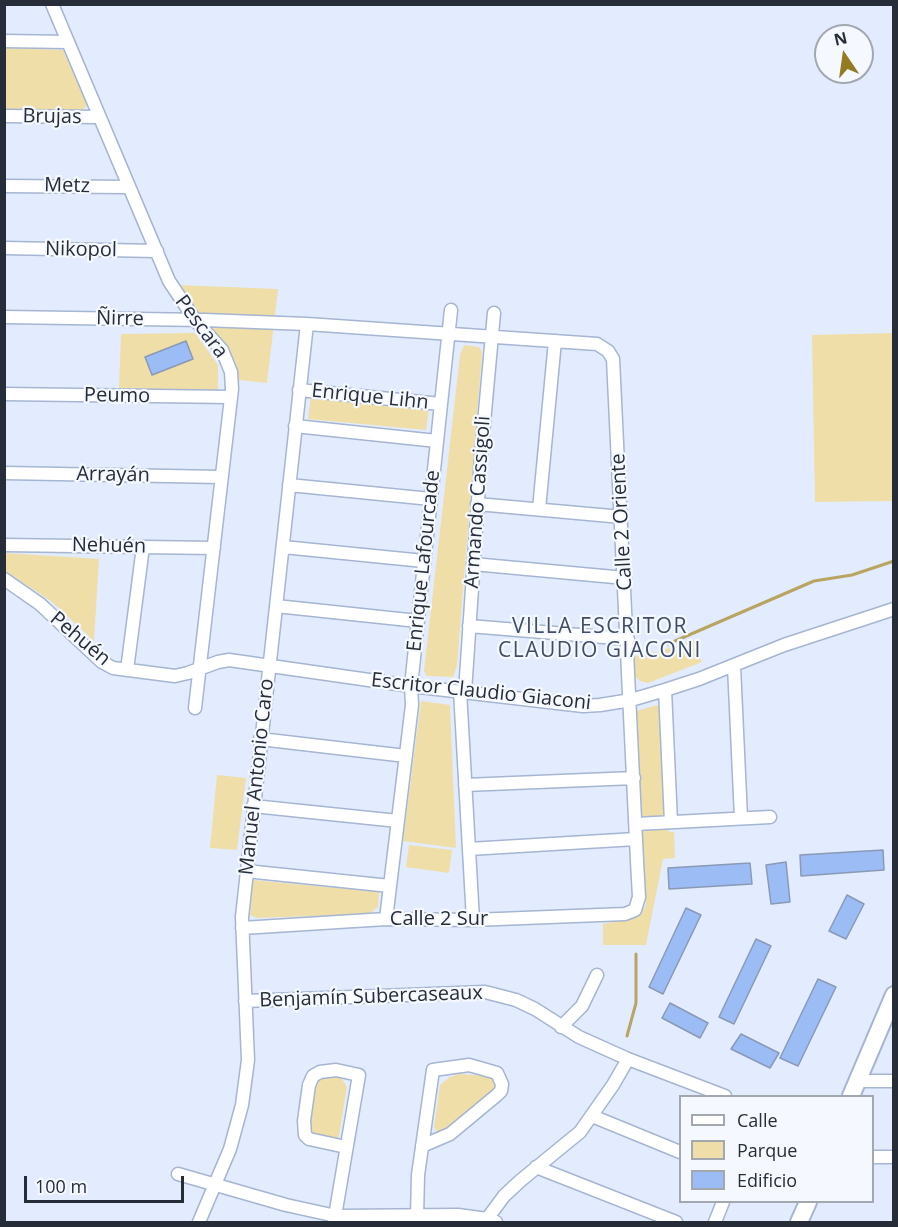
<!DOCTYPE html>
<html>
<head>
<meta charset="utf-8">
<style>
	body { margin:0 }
	#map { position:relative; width:898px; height:1227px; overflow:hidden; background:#e2ecfe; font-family:"Open Sans",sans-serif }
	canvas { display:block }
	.frame { position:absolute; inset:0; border:6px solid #272d38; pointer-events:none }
	.legend { position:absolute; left:679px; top:1095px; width:195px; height:108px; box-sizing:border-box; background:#f5f9ff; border:2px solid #a3a7af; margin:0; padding:8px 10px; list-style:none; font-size:18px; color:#272d38 }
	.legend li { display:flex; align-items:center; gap:12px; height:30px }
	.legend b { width:30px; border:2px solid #a3a7af }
	.north { position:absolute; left:814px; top:24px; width:60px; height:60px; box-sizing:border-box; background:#f5f9ff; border:2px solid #a3a7af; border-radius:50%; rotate:347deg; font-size:16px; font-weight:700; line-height:24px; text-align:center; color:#272d38 }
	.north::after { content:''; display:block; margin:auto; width:21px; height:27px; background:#947b22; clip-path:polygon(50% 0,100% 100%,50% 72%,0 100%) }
	.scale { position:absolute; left:24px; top:1176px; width:160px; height:27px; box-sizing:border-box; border:3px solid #272d38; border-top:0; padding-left:8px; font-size:18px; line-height:21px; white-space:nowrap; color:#272d38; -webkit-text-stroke:4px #f5f9ff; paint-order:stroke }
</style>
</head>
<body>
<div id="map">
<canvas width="898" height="1227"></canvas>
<div class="frame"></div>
<ul class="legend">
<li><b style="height:8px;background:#fff"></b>Calle</li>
<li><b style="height:16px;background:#efdea7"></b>Parque</li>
<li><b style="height:16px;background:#9cbcf5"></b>Edificio</li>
</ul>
<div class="north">N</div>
<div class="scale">100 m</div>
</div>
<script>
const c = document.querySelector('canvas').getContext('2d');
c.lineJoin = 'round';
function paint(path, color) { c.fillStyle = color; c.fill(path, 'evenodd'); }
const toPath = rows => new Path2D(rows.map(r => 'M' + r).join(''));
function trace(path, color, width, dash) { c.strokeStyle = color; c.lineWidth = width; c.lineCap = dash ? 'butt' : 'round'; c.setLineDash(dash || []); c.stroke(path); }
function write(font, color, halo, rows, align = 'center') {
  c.font = font + ' "Open Sans",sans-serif'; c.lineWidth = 4.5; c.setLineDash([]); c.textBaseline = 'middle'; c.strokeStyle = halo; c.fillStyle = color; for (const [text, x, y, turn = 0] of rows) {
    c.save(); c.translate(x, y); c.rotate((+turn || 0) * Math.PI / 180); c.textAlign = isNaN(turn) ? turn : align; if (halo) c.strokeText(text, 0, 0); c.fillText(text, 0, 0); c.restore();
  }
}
paint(toPath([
	[5,48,63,50,87,105,83,110,5,109],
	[176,285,278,289,267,383,239,380,234,360],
	[195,333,218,365,218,391,119,388,121,334],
	[893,333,893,501,815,502,812,335],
	[464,345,479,347,482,352,457,666,453,677,427,676,424,671,431,610,460,355],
	[311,395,429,408,426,430,308,419],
	[5,553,99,559,94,641,51,601,5,571],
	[694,640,702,662,648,683,640,681,635,676,634,656,657,652],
	[421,701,450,705,456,848,403,841],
	[661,704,669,832,674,832,675,858,663,859,646,945,603,945,603,924,629,919,641,914,646,905,636,711],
	[217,775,246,778,237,850,210,848],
	[409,845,452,850,449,873,406,867],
	[253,880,379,892,378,907,369,914,257,918,250,915],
	[459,1074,487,1076,495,1080,495,1091,445,1132,437,1131,434,1127,440,1085,450,1077],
	[323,1076,341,1077,347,1087,339,1136,336,1139,311,1132,307,1126,314,1090,317,1082]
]), '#efdea7');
trace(toPath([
	[668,644,814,581,852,575,894,561],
	[627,1036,636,1003,636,954]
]), '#b9a462', 3);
const building = toPath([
	[186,341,193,359,152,375,145,357,186,341],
	[883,850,884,870,801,876,800,855,883,850],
	[786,862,790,902,771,904,766,865,786,862],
	[750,863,752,884,669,889,668,868,750,863],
	[847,895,864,904,846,939,829,931,847,895],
	[686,908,701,915,663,994,649,987,686,908],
	[756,939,771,946,734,1024,719,1017,756,939],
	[818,979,836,987,798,1066,780,1058,818,979],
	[670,1003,708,1023,700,1038,662,1018,670,1003],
	[741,1034,779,1053,770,1068,731,1049,741,1034]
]);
paint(building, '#9cbcf5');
trace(building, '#8a99b5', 1.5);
const street = toPath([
	[52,4,169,281,195,320,222,350,231,372,232,389,195,708],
	[4,41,68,42],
	[4,116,99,117],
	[4,186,129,187],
	[4,248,157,251],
	[4,317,204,320,307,324,597,344,608,351,613,359,637,861,639,897,635,910,625,914,473,920,386,919,242,928],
	[299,390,441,404],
	[4,394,230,397],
	[295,426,437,441],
	[4,473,221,477],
	[289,485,431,499],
	[477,504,622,517],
	[539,509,555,341],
	[4,545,214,548],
	[283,547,424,561],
	[473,564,625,578],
	[4,579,40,604,102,662,113,668,175,676,188,673,218,662,229,660,411,686,583,706,600,705,631,700,665,690,699,679,784,645,894,609],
	[276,606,418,621],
	[469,626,628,639],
	[734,666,741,818],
	[127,670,143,547],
	[665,690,671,822],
	[460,691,473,920],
	[465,692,481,456,494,313],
	[260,739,406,756],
	[465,785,634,778],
	[253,806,398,821],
	[636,824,770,817],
	[469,849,636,839],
	[246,871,390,886],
	[386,919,412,705,411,686,451,310],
	[245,1001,485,992,516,1000,535,1009,579,1037,628,1059,725,1096],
	[561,1027,582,1006,597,975],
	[858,1081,894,1081],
	[592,1116,680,1152],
	[872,1157,894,1157],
	[536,1167,676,1222],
	[178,1174,286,1205,336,1216,458,1215,487,1219,496,1222],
	[417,1217,418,1175,433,1070,469,1065,497,1073,502,1084,501,1091,497,1095,450,1134,422,1146],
	[199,1222,230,1149,242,1105,248,1060,242,917,307,324],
	[334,1222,359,1075,336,1070,320,1072,313,1076,309,1085,304,1121,305,1135,309,1139,346,1147],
	[482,1222,487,1219,504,1196,520,1181,580,1132,613,1085,628,1059],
	[715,1222,723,1202]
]);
const secondary = toPath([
	[851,1096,894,995],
	[799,1222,808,1202]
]);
trace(street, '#a5b5d2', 15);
trace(secondary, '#a5b5d2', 20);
trace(street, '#fff', 12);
trace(secondary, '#fff', 16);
write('20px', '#272d38', '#f5f9ff', [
	["Brujas",52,117,1],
	["Metz",67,186,1],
	["Nikopol",81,250,1],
	["Ñirre",120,319,1],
	["Pescara",201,327,53],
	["Peumo",117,396,1],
	["Enrique Lihn",370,397,6],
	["Arrayán",113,475,1],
	["Armando Cassigoli",478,502,-86],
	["Calle 2 Oriente",622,522,-93],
	["Nehuén",109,546,1],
	["Enrique Lafourcade",424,561,-84],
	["Pehuén",80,639,40],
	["Escritor Claudio Giaconi",481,692,6],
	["Manuel Antonio Caro",257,777,-84],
	["Calle 2 Sur",439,919],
	["Benjamín Subercaseaux",371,997,-2]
]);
c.letterSpacing = '1.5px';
write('21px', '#3f4d66', '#f5f9ff', [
	["VILLA ESCRITOR",600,627],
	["CLAUDIO GIACONI",600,651]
]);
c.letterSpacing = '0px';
</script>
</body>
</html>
